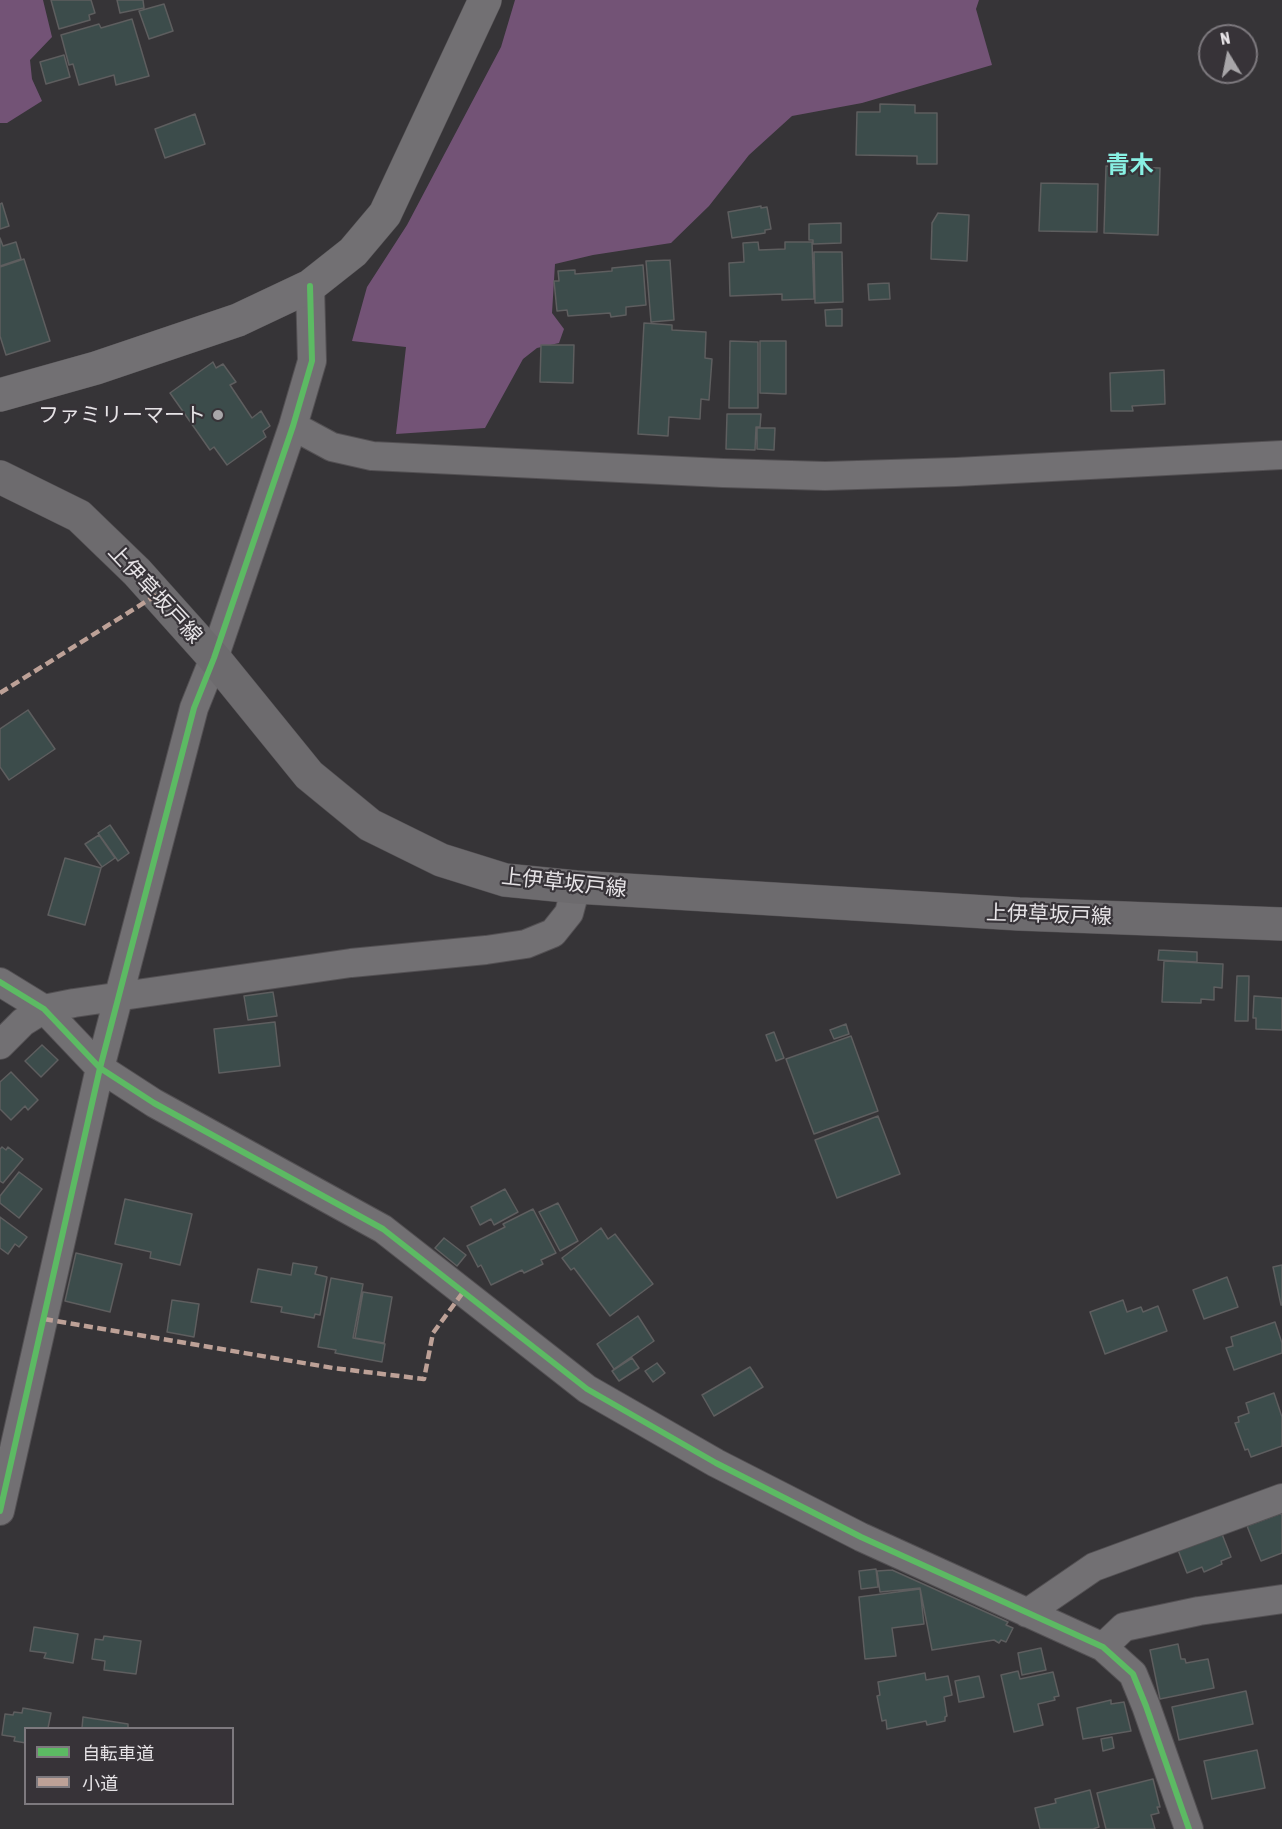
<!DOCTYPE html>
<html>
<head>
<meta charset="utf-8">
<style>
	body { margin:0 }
	#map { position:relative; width:1282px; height:1829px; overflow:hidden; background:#363437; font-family:"Asap Condensed","Noto Sans JP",sans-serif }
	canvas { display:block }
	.legend { position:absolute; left:24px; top:1727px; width:210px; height:78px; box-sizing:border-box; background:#373338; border:2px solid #7d797e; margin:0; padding:8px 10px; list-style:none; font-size:18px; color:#e6e3e6 }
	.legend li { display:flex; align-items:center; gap:12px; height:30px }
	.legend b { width:30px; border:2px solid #7d797e }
	.north { position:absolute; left:1198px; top:24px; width:60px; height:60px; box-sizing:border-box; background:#373338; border:2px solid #7d797e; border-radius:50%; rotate:350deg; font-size:16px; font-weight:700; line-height:24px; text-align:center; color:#e6e3e6 }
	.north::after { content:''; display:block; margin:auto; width:21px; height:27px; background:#a8a6a9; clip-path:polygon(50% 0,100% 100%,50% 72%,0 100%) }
</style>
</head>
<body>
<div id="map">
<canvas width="1282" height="1829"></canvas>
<ul class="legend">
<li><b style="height:8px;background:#5cba63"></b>自転車道</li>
<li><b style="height:8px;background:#bda197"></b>小道</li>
</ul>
<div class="north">N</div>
</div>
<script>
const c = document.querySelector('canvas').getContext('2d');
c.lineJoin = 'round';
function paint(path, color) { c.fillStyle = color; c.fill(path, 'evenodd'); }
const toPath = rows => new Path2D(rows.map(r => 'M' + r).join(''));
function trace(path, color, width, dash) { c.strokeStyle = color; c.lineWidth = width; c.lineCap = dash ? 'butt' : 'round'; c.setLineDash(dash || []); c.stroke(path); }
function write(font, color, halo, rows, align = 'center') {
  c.font = font + ' "Asap Condensed","Noto Sans JP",sans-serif'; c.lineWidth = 4.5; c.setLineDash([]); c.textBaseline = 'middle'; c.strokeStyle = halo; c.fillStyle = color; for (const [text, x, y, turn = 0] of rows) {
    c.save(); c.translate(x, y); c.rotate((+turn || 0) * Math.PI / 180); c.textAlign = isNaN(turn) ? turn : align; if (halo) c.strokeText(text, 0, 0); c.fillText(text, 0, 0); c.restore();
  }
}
paint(toPath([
	[0,0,43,0,52,37,30,60,32,79,42,101,7,123,0,123],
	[515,0,979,0,976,9,992,65,862,103,792,116,749,155,709,206,671,243,593,255,555,264,552,313,564,329,559,343,537,348,523,359,485,428,396,434,406,347,352,341,367,287,407,225,501,47]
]), '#735376');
const building = toPath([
	[51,0,91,0,95,13,89,15,90,20,59,29,51,0],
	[117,0,143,0,144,8,120,13,117,0],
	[164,4,173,31,149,39,139,11,164,4],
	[132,19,149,76,116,85,114,75,79,85,73,64,69,65,61,35,99,24,101,28,132,19],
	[64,55,70,77,46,84,40,62,64,55],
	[880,104,915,105,915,113,937,113,937,164,917,164,917,156,856,155,857,112,880,112,880,104],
	[195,114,205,144,165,158,155,129,195,114],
	[1106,166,1160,168,1158,235,1104,233,1106,166],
	[1041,183,1098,184,1097,232,1039,231,1041,183],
	[2,203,9,226,0,229,0,204,2,203],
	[761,206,761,208,767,207,771,229,765,230,765,233,732,238,728,212,761,206],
	[938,213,969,215,967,261,931,259,932,223,938,213],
	[841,223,841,243,813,244,813,240,809,240,809,224,841,223],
	[0,238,3,246,16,242,21,259,0,266,0,238],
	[758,242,759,250,785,249,785,242,812,242,814,299,782,300,782,294,730,296,729,263,744,262,743,243,758,242],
	[814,252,842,252,843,302,815,303,814,252],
	[24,259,50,341,6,355,0,336,0,267,24,259],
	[670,260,674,320,651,322,646,261,670,260],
	[643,265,646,305,626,307,626,315,611,317,610,313,568,316,567,310,557,311,554,281,559,281,558,271,575,270,575,274,612,271,612,268,643,265],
	[889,283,890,299,869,300,868,284,889,283],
	[842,309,842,326,826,326,825,310,842,309],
	[644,323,672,325,672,330,706,332,705,358,712,359,709,400,701,399,700,419,669,417,668,436,638,434,644,323],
	[730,341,758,342,758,408,729,408,730,341],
	[760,341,786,341,786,394,760,393,760,341],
	[541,345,574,345,573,383,540,382,541,345],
	[213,362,216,368,223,364,236,382,230,385,252,418,261,411,270,426,263,431,266,437,227,465,214,447,210,450,170,393,213,362],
	[1164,370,1165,404,1132,406,1133,411,1111,411,1110,373,1164,370],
	[727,414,761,414,760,427,756,427,755,450,726,449,727,414],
	[757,428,775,428,774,450,757,449,757,428],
	[28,710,55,749,9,780,0,767,0,729,28,710],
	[110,825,129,853,118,861,98,833,110,825],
	[99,835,115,858,102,867,85,844,99,835],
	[65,858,101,868,85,925,48,915,65,858],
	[1159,950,1197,952,1197,962,1158,960,1159,950],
	[1164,961,1223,964,1222,988,1214,987,1214,1000,1201,999,1201,1003,1162,1002,1164,961],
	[1237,976,1249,976,1248,1021,1235,1021,1237,976],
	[273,992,277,1016,248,1020,244,996,273,992],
	[1254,996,1282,998,1282,1030,1256,1029,1256,1018,1253,1018,1254,996],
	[275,1022,280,1066,219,1073,214,1029,275,1022],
	[846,1024,849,1034,834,1039,830,1030,846,1024],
	[774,1032,784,1058,776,1061,766,1035,774,1032],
	[851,1036,878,1111,814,1134,786,1059,851,1036],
	[42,1045,58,1060,41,1077,25,1061,42,1045],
	[11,1072,38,1100,28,1110,25,1106,11,1120,0,1109,0,1082,11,1072],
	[878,1116,900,1174,837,1198,815,1140,878,1116],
	[2,1147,6,1150,8,1147,23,1159,3,1183,0,1181,0,1149,2,1147],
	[19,1172,42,1189,19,1218,0,1203,0,1196,19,1172],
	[505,1189,518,1212,494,1225,491,1219,480,1225,471,1207,505,1189],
	[125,1199,192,1214,180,1265,150,1258,151,1252,115,1244,125,1199],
	[558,1203,578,1241,560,1251,539,1212,558,1203],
	[533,1209,556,1253,541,1260,543,1264,524,1273,522,1270,491,1285,481,1265,478,1267,467,1246,505,1227,503,1224,533,1209],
	[0,1217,27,1237,19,1247,15,1244,8,1254,0,1248,0,1217],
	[601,1228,608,1239,615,1234,653,1284,610,1316,574,1268,571,1270,562,1258,601,1228],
	[444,1238,466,1255,457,1266,435,1248,444,1238],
	[76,1253,122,1264,110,1312,65,1301,76,1253],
	[293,1263,317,1267,315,1274,327,1277,320,1315,315,1314,314,1318,281,1312,282,1307,251,1302,258,1269,291,1275,293,1263],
	[1282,1265,1282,1305,1281,1305,1273,1267,1282,1265],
	[1227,1277,1238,1307,1204,1319,1193,1290,1227,1277],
	[331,1278,363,1284,353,1338,385,1344,382,1362,335,1353,336,1350,318,1347,331,1278],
	[363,1292,392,1297,384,1343,355,1338,363,1292],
	[172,1300,199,1304,194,1337,167,1332,172,1300],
	[1123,1300,1127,1312,1141,1307,1143,1312,1158,1306,1167,1331,1105,1354,1090,1312,1123,1300],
	[638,1316,654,1341,614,1369,597,1344,638,1316],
	[1275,1322,1282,1343,1282,1353,1234,1370,1226,1348,1233,1346,1231,1337,1275,1322],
	[632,1358,639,1368,619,1381,612,1371,632,1358],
	[657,1363,665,1373,653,1382,645,1371,657,1363],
	[750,1367,763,1387,714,1416,702,1395,750,1367],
	[1274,1393,1282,1417,1282,1446,1251,1457,1248,1449,1245,1450,1235,1423,1239,1422,1238,1417,1249,1413,1246,1403,1274,1393],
	[1282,1513,1282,1553,1261,1561,1247,1526,1282,1513],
	[1222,1534,1231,1557,1221,1561,1222,1564,1204,1572,1202,1567,1187,1573,1178,1550,1222,1534],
	[876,1569,878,1587,861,1589,859,1571,876,1569],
	[892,1570,1008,1622,1006,1625,1013,1628,1006,1642,1001,1640,999,1643,994,1640,932,1650,920,1588,880,1592,877,1571,892,1570],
	[920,1589,924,1624,892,1628,896,1656,865,1659,859,1597,920,1589],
	[34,1627,78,1634,73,1663,44,1658,46,1653,30,1651,34,1627],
	[104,1636,141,1641,136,1674,104,1670,105,1661,92,1659,95,1639,103,1640,104,1636],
	[1178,1644,1181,1659,1185,1659,1186,1663,1208,1659,1214,1688,1160,1699,1150,1650,1178,1644],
	[1041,1648,1046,1670,1022,1675,1018,1653,1041,1648],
	[1018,1671,1020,1679,1053,1672,1059,1696,1054,1697,1055,1700,1038,1704,1043,1725,1014,1732,1001,1675,1018,1671],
	[925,1673,926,1680,948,1676,952,1695,944,1697,947,1716,945,1717,945,1721,927,1725,926,1721,887,1729,886,1720,882,1721,877,1696,880,1695,878,1682,925,1673],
	[979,1676,984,1697,959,1702,955,1681,979,1676],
	[1246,1691,1253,1724,1179,1740,1172,1707,1246,1691],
	[1111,1700,1111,1704,1124,1702,1131,1731,1083,1739,1077,1708,1111,1700],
	[23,1708,51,1713,48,1728,26,1728,26,1743,14,1741,15,1737,2,1735,5,1714,13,1715,14,1712,22,1713,23,1708],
	[83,1717,128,1724,128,1728,82,1728,83,1717],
	[1112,1737,1114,1748,1103,1751,1101,1739,1112,1737],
	[1257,1750,1265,1788,1212,1799,1204,1761,1257,1750],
	[1153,1779,1160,1807,1157,1807,1159,1813,1151,1815,1155,1829,1106,1829,1097,1793,1153,1779],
	[1090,1790,1099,1827,1093,1829,1040,1829,1035,1808,1056,1803,1055,1799,1090,1790]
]);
paint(building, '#3c4c4b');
trace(building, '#5e5e5f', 1.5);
const minor = toPath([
	[293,426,332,447,372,456,723,473,825,476,956,472,1282,455],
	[0,982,44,1009,100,1068,154,1103,383,1229,587,1389,716,1463,861,1537,1103,1647,1133,1674,1146,1706,1189,1829],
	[0,1045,23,1022,44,1009,74,1003,351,963,486,950,526,944,553,933,569,913,576,887],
	[0,1511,100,1068,194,708,214,658,293,426,312,361,310,286],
	[1027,1613,1094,1567,1282,1498],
	[1103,1647,1124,1627,1199,1611,1282,1599]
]);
const tertiary = toPath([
	[0,395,96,368,238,320,310,286,353,252,385,214,485,0]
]);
const secondary = toPath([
	[0,477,79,516,137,572,214,658,309,775,370,825,441,860,505,880,576,887,1019,914,1282,924]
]);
trace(minor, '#535053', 30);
trace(tertiary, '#535053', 34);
trace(secondary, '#535053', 34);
trace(minor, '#727073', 28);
trace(tertiary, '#727073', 33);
trace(secondary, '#6d6b6e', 33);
trace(toPath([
	[0,693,158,594],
	[44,1319,333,1368,424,1379,433,1333,464,1291]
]), '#bda197', 4.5, [9, 4.5]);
trace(toPath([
	[0,982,44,1009,100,1068,154,1103,383,1229,587,1389,716,1463,861,1537,1103,1647,1133,1674,1146,1706,1189,1829],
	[0,1511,100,1068,194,708,214,658,293,426,312,361,310,286]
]), '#5cba63', 6);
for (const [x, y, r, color] of [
	[218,415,6,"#a8a6a9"]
]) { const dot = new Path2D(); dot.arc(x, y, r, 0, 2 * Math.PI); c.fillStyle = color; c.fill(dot); trace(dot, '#373338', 2); }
write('21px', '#e6e3e6', '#373338', [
	["ファミリーマート",206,415]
], 'right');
write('21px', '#e6e3e6', '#373338', [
	["上伊草坂戸線",155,594,47],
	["上伊草坂戸線",564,883,6],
	["上伊草坂戸線",1049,915,2]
]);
write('bold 24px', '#88f0e3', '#373338', [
	["青木",1130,165]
]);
</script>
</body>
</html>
